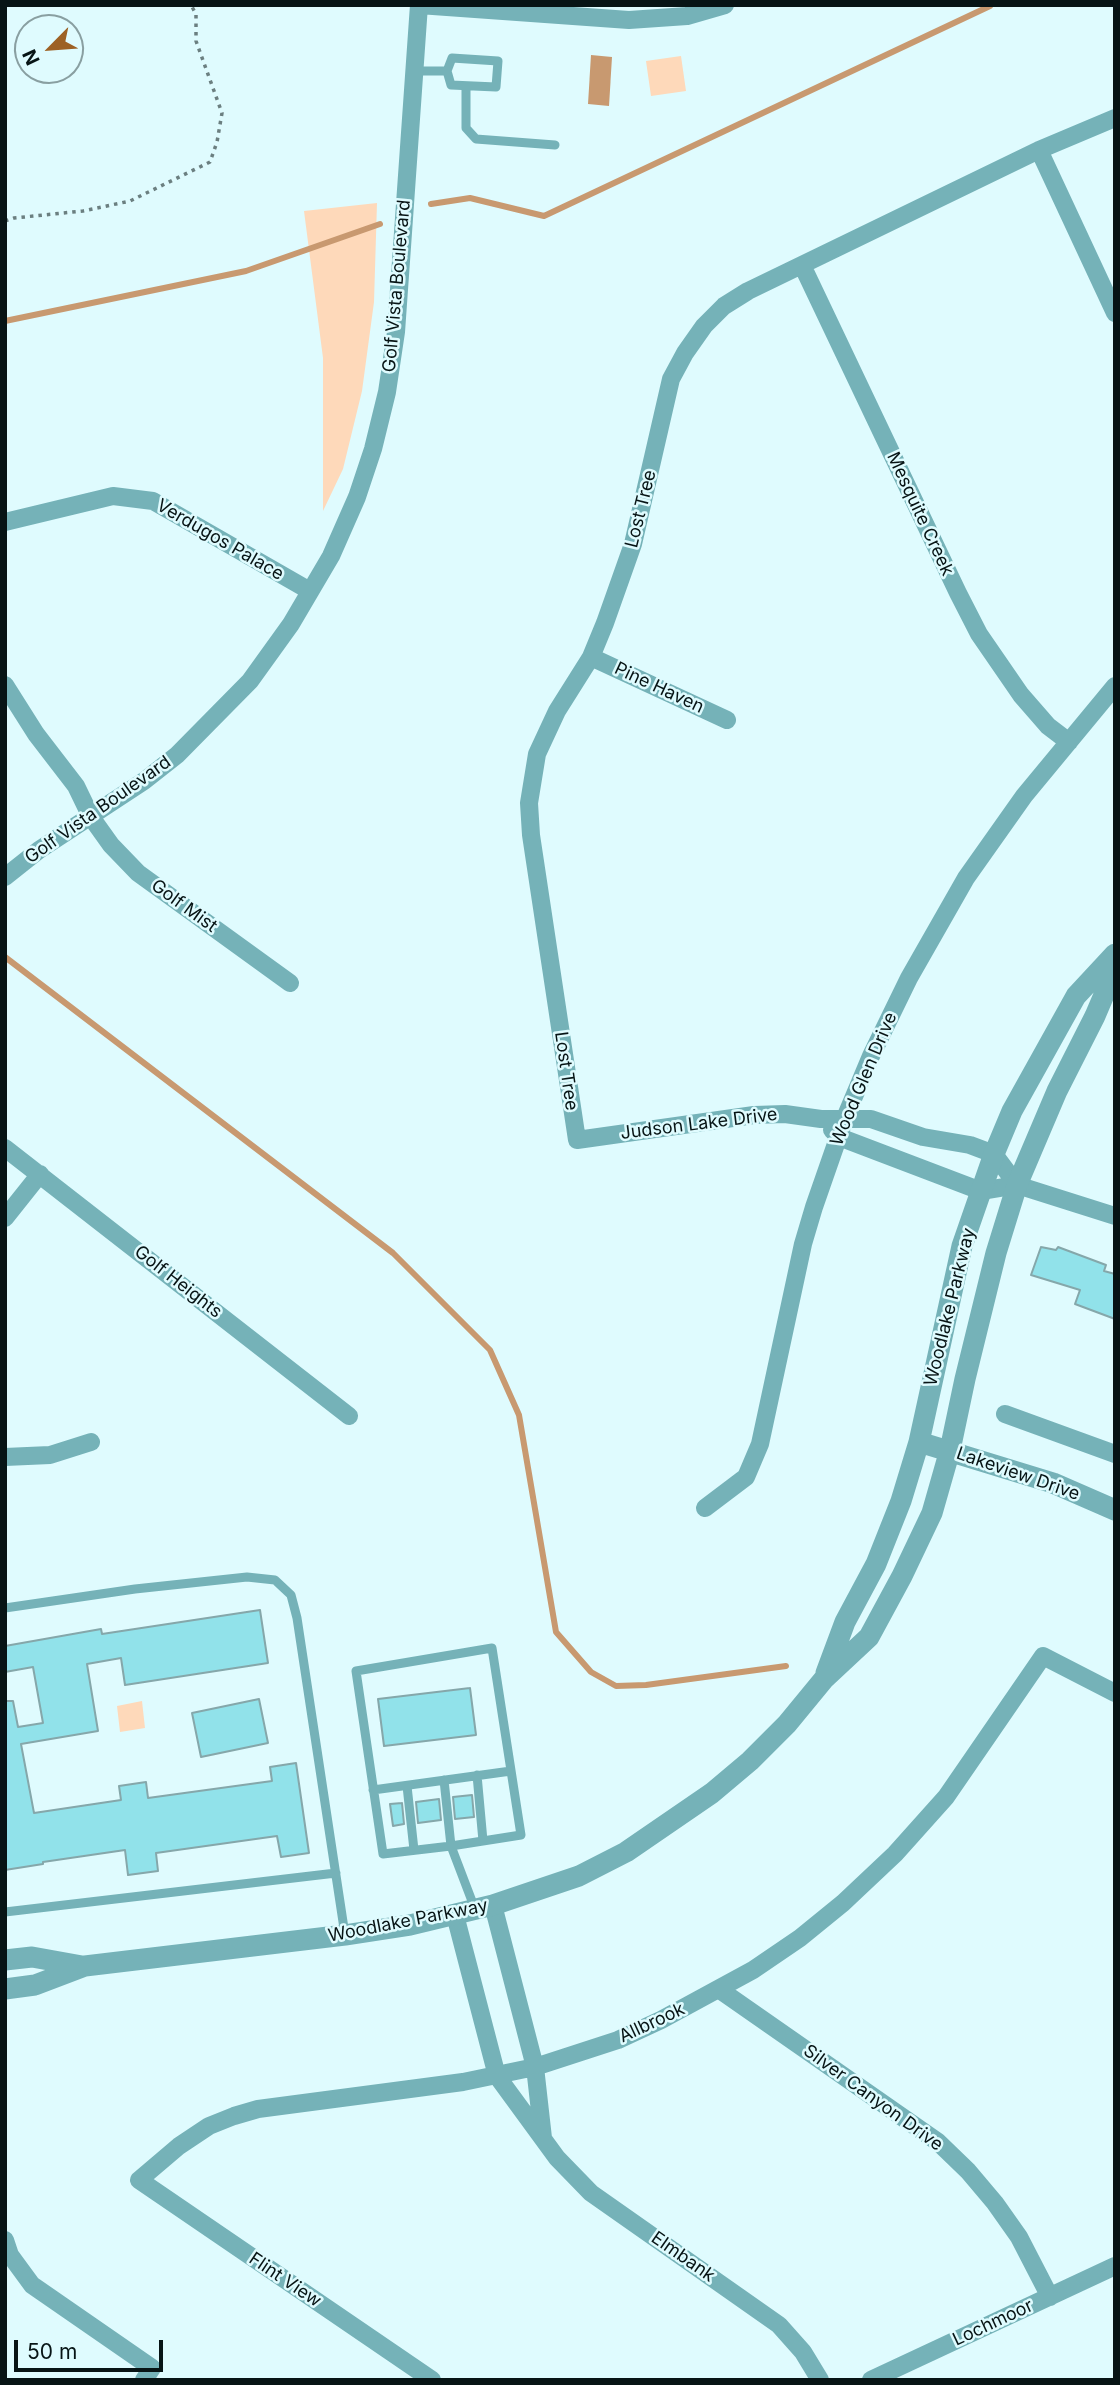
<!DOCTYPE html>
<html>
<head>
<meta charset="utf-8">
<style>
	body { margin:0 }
	#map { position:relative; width:1120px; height:2385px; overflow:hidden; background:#dffbfe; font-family:Inter,sans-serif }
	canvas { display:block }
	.frame { position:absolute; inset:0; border:7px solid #071415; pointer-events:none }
	.north { position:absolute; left:14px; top:14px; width:70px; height:70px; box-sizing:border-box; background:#dffbfe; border:2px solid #899fa1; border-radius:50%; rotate:245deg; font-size:19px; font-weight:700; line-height:28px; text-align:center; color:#071415 }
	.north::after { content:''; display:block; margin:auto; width:24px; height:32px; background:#9d6124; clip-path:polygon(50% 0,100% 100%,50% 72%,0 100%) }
	.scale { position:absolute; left:14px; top:2340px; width:149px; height:32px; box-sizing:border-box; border:4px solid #071415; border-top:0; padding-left:9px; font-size:21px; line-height:24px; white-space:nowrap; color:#071415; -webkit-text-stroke:5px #dffbfe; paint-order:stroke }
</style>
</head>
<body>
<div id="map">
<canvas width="1120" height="2385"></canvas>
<div class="frame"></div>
<div class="north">N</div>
<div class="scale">50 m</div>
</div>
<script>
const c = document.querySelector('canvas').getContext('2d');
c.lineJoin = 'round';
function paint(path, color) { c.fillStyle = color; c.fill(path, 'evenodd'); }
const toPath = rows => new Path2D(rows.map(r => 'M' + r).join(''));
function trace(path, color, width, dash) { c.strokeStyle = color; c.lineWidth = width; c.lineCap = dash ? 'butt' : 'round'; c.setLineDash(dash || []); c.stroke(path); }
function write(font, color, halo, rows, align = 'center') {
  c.font = font + ' Inter,sans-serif'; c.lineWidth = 5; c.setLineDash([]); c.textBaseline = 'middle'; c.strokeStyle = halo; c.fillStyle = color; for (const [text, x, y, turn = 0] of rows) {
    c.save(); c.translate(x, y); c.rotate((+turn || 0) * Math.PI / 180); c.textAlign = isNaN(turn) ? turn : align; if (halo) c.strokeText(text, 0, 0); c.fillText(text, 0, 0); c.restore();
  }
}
paint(toPath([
	[681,56,686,91,651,96,646,61],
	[377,203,374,302,362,391,343,469,323,511,323,358,304,211],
	[142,1701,145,1728,120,1732,117,1706]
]), '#fed9ba');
paint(toPath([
	[591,55,612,57,609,106,588,104]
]), '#c89970');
trace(toPath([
	[431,204,470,198,544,216,990,6],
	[5,321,246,271,380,224],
	[5,957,393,1253,490,1350,519,1415,556,1632,591,1672,616,1686,646,1685,786,1666]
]), '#c89970', 6);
const building = toPath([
	[1041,1247,1056,1250,1058,1247,1106,1265,1104,1271,1115,1274,1115,1319,1075,1304,1080,1290,1031,1275,1041,1247],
	[260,1610,268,1663,125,1685,121,1658,87,1664,98,1731,21,1744,34,1813,121,1800,119,1786,146,1782,148,1798,272,1781,270,1767,296,1763,309,1853,281,1857,277,1836,156,1853,158,1871,128,1875,125,1850,43,1862,43,1864,5,1870,5,1701,13,1701,18,1727,43,1723,33,1667,5,1672,5,1646,101,1629,102,1634,260,1610],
	[470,1688,476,1735,384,1746,378,1699,470,1688],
	[259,1699,268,1743,201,1757,192,1713,259,1699],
	[472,1795,474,1817,455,1819,453,1797,472,1795],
	[439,1799,441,1820,418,1823,416,1802,439,1799],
	[402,1803,404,1824,393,1826,390,1804,402,1803]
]);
paint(building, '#91e2ea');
trace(building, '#85a7aa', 2);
trace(toPath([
	[5,221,14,218,83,211,130,201,210,162,217,142,222,113,196,41,196,14,191,5]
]), '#6b7f80', 3.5, [3.5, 5]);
trace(toPath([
	[414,71,447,71,451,85,496,87,498,61,452,58,447,71],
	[466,86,466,128,476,139,555,145],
	[5,1608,135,1589,247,1577,275,1580,291,1595,297,1618,345,1935],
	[477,1775,483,1841],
	[444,1780,451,1846,383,1854,356,1671,492,1648,521,1835,451,1846,475,1909],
	[407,1786,414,1850],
	[373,1790,511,1771],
	[5,1912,336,1873]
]), '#75b2b8', 9);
trace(toPath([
	[1039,150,1115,313],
	[802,265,958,593,979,634,1021,695,1048,726,1069,742],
	[5,522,113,496,153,501,310,591],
	[591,657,727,720],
	[5,685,36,734,76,786,91,817,111,845,138,873,290,983],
	[5,877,39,850,144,781,177,755,250,681,291,624,331,556,357,497,373,449,387,392,396,332,419,5,629,20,687,16,725,5],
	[832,1130,839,1137,981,1191,1017,1185,1115,1216],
	[5,1148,349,1416],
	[1017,1185,994,1154,970,1145,923,1137,871,1119,821,1119,785,1114,754,1115,577,1140,531,835,529,803,537,754,557,711,591,657,605,623,633,544,671,379,685,353,704,326,724,306,748,291,1039,150,1115,118],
	[5,1218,40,1174],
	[1005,1414,1115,1454],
	[5,1457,50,1455,91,1442],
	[705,1508,746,1477,760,1444,803,1244,814,1207,845,1118,871,1056,909,978,966,878,1024,796,1115,686],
	[493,1905,535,2067,543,2138],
	[455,1915,497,2076,557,2158,591,2193,779,2325,803,2352,820,2380],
	[720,1990,938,2142,968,2171,995,2203,1019,2237,1050,2297],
	[5,2240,10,2255,32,2285,152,2368,144,2380],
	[432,2380,139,2180,179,2146,209,2126,234,2116,258,2109,463,2082,535,2067,618,2040,661,2020,753,1970,800,1938,843,1903,895,1854,946,1797,1043,1656,1115,1693],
	[871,2380,1115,2266]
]), '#75b2b8', 18);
trace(toPath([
	[919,1442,1053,1483,1115,1510],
	[826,1673,845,1622,876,1564,901,1501,919,1442,962,1246,994,1154,1012,1111,1076,996,1115,954],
	[5,1960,32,1957,82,1966],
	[5,1989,35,1985,85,1966,345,1935,410,1925,493,1905,579,1876,626,1852,712,1793,750,1761,787,1724,824,1679,869,1637,902,1576,932,1513,950,1450,965,1379,996,1253,1017,1185,1057,1091,1095,1016,1115,969]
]), '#75b2b8', 21);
write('18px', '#071415', '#dffbfe', [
	["Golf Vista Boulevard",397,286,-85],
	["Lost Tree",641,509,-76],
	["Mesquite Creek",920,514,65],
	["Verdugos Palace",220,540,30],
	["Pine Haven",659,688,25],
	["Golf Vista Boulevard",98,810,-35],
	["Golf Mist",184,906,36],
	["Lost Tree",566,1071,82],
	["Wood Glen Drive",864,1079,-67],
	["Judson Lake Drive",699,1124,-7],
	["Golf Heights",178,1282,38],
	["Woodlake Parkway",950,1307,-76],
	["Lakeview Drive",1018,1474,19],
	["Woodlake Parkway",408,1921,-11],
	["Allbrook",652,2023,-25],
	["Silver Canyon Drive",873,2098,36],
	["Elmbank",683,2257,35],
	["Flint View",285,2280,34],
	["Lochmoor",993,2323,-25]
]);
</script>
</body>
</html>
